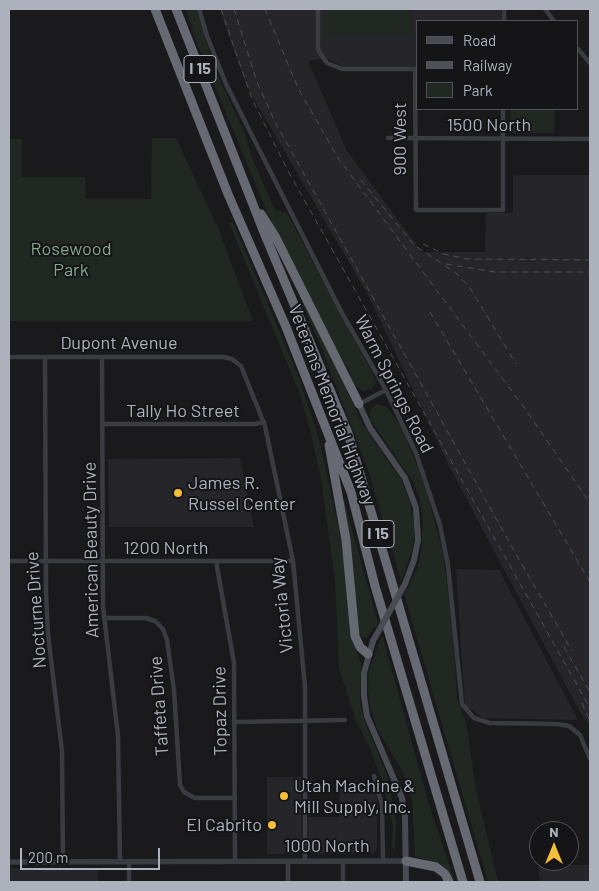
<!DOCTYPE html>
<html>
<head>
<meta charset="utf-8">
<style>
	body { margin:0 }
	#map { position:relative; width:599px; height:891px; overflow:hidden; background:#1a1a1d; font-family:Barlow,sans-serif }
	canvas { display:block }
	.frame { position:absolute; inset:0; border:10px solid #adb1bc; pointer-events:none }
	.legend { position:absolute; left:416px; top:20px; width:162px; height:90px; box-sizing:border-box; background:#151518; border:1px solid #52535a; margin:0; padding:6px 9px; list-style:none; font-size:15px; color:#adb1bc }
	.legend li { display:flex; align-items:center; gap:10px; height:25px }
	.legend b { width:25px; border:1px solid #52535a }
	.north { position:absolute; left:529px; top:821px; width:50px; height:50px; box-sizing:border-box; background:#151518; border:1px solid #52535a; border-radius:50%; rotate:0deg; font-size:14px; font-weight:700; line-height:20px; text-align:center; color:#adb1bc }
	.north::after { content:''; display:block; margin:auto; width:18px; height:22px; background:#f6be39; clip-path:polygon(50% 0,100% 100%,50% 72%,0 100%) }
	.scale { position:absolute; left:20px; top:848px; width:140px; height:22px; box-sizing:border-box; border:2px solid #adb1bc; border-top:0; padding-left:6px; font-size:15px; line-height:18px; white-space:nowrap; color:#adb1bc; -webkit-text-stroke:4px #151518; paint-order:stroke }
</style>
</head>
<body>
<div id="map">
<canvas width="599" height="891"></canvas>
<div class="frame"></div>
<ul class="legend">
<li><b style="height:6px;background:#494b52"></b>Road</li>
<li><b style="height:6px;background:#4e5057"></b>Railway</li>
<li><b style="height:14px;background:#202821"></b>Park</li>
</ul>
<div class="north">N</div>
<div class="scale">200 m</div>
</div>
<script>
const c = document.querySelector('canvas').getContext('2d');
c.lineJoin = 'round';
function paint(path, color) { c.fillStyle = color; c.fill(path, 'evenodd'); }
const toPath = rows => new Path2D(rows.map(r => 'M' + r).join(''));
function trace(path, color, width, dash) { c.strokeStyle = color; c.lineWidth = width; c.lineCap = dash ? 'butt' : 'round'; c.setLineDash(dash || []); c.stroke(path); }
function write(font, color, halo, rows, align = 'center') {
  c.font = font + ' Barlow,sans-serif'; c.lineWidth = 4; c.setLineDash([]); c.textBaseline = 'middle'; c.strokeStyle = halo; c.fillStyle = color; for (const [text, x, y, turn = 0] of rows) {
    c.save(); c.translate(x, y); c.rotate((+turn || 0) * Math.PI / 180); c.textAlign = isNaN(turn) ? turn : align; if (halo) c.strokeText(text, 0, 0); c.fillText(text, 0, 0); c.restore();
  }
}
paint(toPath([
	[219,9,327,9,412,34,411,9,501,9,501,21,418,21,418,67,344,67,326,58,308,61,347,151,422,252,485,252,486,213,513,213,513,175,590,175,590,726,581,714,450,468,368,295,247,87],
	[240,458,254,527,109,527,108,459],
	[456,569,499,570,578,720,482,718,465,705],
	[267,777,301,777,302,850,299,854,267,854],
	[340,787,377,787,377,848,374,854,313,854,309,851,308,817,340,817],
	[538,865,590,865,590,882,540,882],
	[9,868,98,868,98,882,9,882]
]), '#26262a');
paint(toPath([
	[185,9,196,9,216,72,244,131,252,158,275,210,287,213,371,370,376,383,371,389,363,391,354,385,348,368,337,352,269,217,191,29,193,28],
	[325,9,411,9,412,35,324,34],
	[510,109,554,109,554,133,511,133],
	[152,138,176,138,219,230,253,321,9,321,9,139,22,139,22,177,85,177,86,199,151,199],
	[233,222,298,375,319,438,346,563,351,637,361,663,360,703,365,722,387,775,396,821,395,851,392,848,393,828,383,783,369,746,356,721,339,669,335,580,321,479,308,422,299,392,229,223],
	[302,295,363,425,402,481,408,496,414,521,414,539,411,554,401,581,368,470,320,344,299,296],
	[376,404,387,407,402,428,424,483,443,552,453,630,457,699,467,726,475,785,498,882,488,882,404,594,417,569,421,554,423,518,419,497,413,482,370,419,370,411],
	[344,500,378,623,367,638,362,637,359,633,351,552,341,501],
	[382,635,431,811,455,882,442,866,415,856,412,798,403,772,377,729,371,710,368,691,369,671]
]), '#202821');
trace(toPath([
	[199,9,207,36,226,84,342,313,386,390,416,453,440,525,448,565,462,704,474,718,490,723,557,724,569,726,580,735,590,759],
	[318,9,318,50,327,63,342,69,417,69],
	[504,9,504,21],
	[545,9,554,21],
	[578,49,590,63],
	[415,69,416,210,503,210,503,109],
	[388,138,590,139],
	[9,357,224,357,232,359,241,366,265,426,293,561,305,687,305,861],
	[45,357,46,593,48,634,62,751,63,862],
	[102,357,103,606,118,736,120,862],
	[359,404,386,390],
	[103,424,255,424,264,422],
	[9,561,293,561],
	[216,561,234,663,235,861],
	[104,618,146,618,155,621,163,629,167,640,174,690,180,785,184,792,195,798,234,798],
	[234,722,345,720],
	[374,776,382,805,383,861],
	[288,861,288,882],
	[343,861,343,882],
	[129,862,129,882]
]), '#3b3c42', 4.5);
trace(toPath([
	[9,862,406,861]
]), '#3b3c42', 5.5);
trace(toPath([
	[359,404,370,428,405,478,416,508,418,540,414,560,405,584],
	[373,641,364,673,364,696,367,716,402,798,405,817,406,882]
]), '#494b52', 6);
trace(toPath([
	[155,9,228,194,286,327,351,492,375,586,463,882],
	[176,9,265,235,348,433,480,882],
	[261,214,276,238,359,404],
	[329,445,346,540,355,636,360,647,368,654],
	[406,861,436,867,445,874,449,882]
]), '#676a73', 9);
trace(toPath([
	[221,9,252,99,288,171,590,708],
	[234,9,257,82,275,122,517,556,572,651],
	[265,9,298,88,338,158,523,406,590,503],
	[361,180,414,245,456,273,470,288,516,364],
	[423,244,444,254,467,259,590,260],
	[446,264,495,272,590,272],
	[430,312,590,582],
	[564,647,590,692],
	[582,703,590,721]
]), '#4e5057', 1, [6, 5]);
trace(toPath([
	[373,641,405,584]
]), '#494b52', 6);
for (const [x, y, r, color] of [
	[178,493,5,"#f6be39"],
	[284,796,5,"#f6be39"],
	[272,825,5,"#f6be39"]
]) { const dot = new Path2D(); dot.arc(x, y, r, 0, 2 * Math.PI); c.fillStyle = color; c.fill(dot); trace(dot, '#151518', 2); }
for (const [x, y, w] of [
	[200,69,32],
	[378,534,32]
]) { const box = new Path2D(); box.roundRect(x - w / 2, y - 13.5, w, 27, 4); c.fillStyle = '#151518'; c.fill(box); trace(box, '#adb1bc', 1); }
write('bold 16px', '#adb1bc', null, [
	["I 15",200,69],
	["I 15",378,534]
]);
write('18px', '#adb1bc', '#151518', [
	["1500 North",489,125],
	["900 West",400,139,-90],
	["Dupont Avenue",119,343],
	["Warm Springs Road",394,384,63],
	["Veterans Memorial Highway",332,405,69],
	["Tally Ho Street",183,411],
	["1200 North",166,548],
	["American Beauty Drive",91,550,-91],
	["Victoria Way",282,605,-96],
	["Nocturne Drive",36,610,-94],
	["Taffeta Drive",159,706,-94],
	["Topaz Drive",220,711,-91],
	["1000 North",327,846]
]);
write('18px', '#83a787', '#151518', [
	["Rosewood",71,249],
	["Park",71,270]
]);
write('18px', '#adb1bc', '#151518', [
	["James R.",188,483],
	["Russel Center",188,504],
	["Utah Machine &",294,786],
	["Mill Supply, Inc.",294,807],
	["El Cabrito",262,825,"right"]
], 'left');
</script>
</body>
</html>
